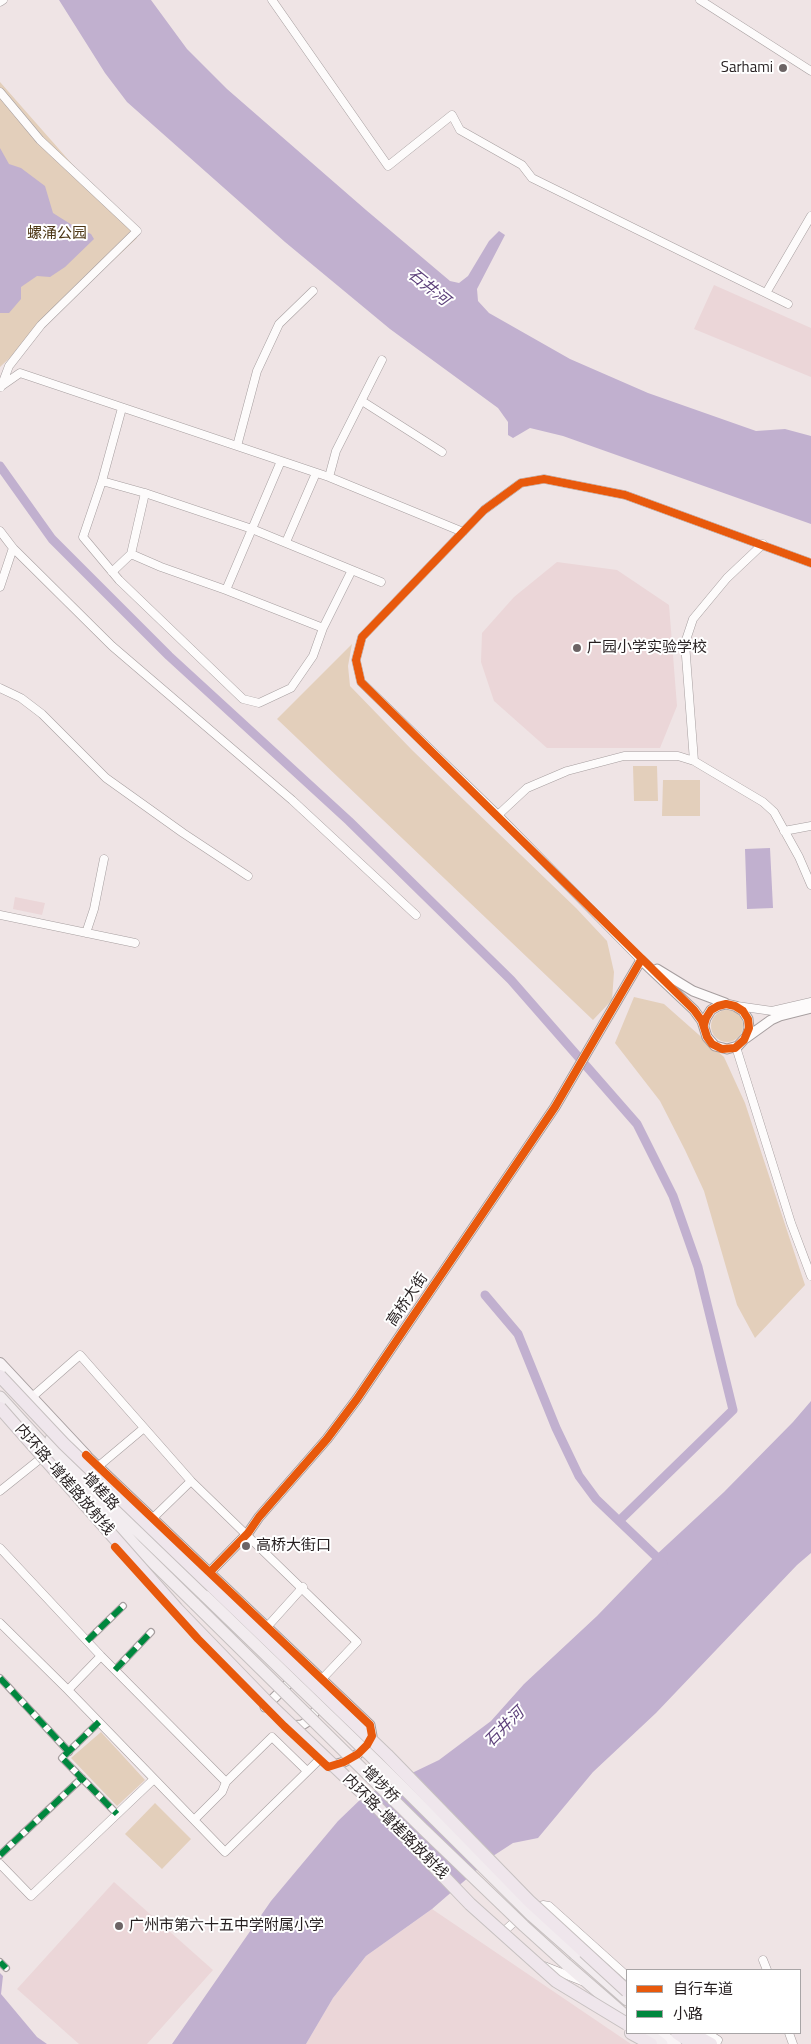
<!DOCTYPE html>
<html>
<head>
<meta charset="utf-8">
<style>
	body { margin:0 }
	#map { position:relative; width:811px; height:2044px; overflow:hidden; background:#efe4e5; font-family:"Titillium Web","Noto Sans SC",sans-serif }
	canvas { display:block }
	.legend { position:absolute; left:626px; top:1969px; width:175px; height:65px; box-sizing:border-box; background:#fff; border:1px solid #a8a5a6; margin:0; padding:6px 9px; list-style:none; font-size:15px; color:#261f20 }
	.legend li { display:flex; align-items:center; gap:10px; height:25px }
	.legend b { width:25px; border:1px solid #a8a5a6 }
</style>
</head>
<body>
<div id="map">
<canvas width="811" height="2044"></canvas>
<ul class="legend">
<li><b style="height:6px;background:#e8590c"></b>自行车道</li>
<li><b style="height:6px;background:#00873e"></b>小路</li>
</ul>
</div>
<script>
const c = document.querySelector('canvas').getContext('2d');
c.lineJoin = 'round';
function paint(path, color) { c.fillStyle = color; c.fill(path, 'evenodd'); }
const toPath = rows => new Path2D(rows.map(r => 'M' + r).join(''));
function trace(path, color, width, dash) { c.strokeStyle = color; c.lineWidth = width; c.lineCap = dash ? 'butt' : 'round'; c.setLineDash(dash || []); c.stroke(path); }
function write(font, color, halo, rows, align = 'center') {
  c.font = font + ' "Titillium Web","Noto Sans SC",sans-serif'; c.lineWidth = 4; c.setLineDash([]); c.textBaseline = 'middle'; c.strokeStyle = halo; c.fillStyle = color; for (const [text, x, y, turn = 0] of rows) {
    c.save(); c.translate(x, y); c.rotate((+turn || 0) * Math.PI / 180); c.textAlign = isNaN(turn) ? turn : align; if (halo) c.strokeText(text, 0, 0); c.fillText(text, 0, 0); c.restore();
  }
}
paint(toPath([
	[714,285,811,328,811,377,694,329],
	[557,562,617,570,669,605,677,706,660,748,547,748,494,701,481,662,482,633,514,597],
	[15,897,45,903,42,915,13,909],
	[114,1882,213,1970,147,2044,79,2044,17,1989],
	[432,1909,631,2044,306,2044,333,1998,366,1956]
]), '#ebd6d8');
paint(toPath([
	[0,82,137,238,0,367],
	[352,644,348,666,350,686,413,751,576,908,607,941,614,972,612,1000,593,1020,277,719],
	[633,766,657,766,658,801,634,801],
	[663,780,700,780,700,816,662,816],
	[634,997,664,1004,724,1057,745,1103,805,1285,755,1338,737,1305,704,1191,685,1150,660,1101,615,1043],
	'711 1026a16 16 0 1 1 32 0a16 16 0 1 1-32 0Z',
	[101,1732,145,1780,117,1806,71,1758],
	[155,1803,191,1839,162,1869,125,1834]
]), '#e3cfbb');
paint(toPath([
	[59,0,151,0,187,49,227,89,366,210,450,281,459,283,468,276,489,241,499,231,505,235,477,289,478,301,489,313,570,359,648,393,756,431,785,429,811,436,811,524,563,436,530,428,513,438,508,435,508,422,498,408,390,329,285,242,127,102,105,73],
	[0,148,9,164,21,168,45,186,53,213,72,225,91,234,94,239,65,267,50,277,37,276,21,287,21,299,9,313,0,313],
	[770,848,773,908,747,909,745,849],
	[811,1401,811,1553,797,1565,656,1713,593,1772,538,1838,513,1843,493,1856,432,1909,366,1956,333,1998,306,2044,172,2044,271,1901,338,1821,364,1796,439,1760,491,1721,524,1684,597,1616,655,1556,724,1492,793,1422],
	[0,1973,3,1976,1,1994,37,2037,47,2044,0,2044]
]), '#c1b0cf');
trace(toPath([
	[0,466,52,539,169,656,349,821,511,980,637,1124,673,1196,698,1267,733,1410,619,1521],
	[485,1295,518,1334,556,1428,579,1476,596,1499,663,1563]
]), '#c1b0cf', 9);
const pedestrian = toPath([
	[87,1641,123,1606],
	[115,1670,151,1632],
	[0,1678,69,1752],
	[99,1722,62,1758,117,1814],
	[0,1855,82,1778],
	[0,1962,6,1968]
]);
const minor = toPath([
	[272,0,388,166,452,115,460,130,522,165,532,178,788,304],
	[700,0,811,71],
	[0,2,3,0],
	[0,92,40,140,137,231,41,325,9,366,1,387],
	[766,293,811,216],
	[0,387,20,373,329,477,463,532],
	[362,401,442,452],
	[122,408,102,481,83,537,119,580,243,699,259,703,291,688,313,656,323,628,352,570],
	[237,446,257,371,279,324,313,291],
	[281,461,226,590,323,628],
	[329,477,336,451,382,360],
	[102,481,145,493,252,529,381,582],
	[145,493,131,554,161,567,226,590],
	[0,531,13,548,112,646,292,800,416,915],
	[286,542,316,473],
	[112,572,131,554],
	[0,587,13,548],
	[0,688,21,698,42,714,106,778,183,833,248,876],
	[694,761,685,643,693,619,727,578,763,544],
	[498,815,527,788,567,771,624,756,678,756,694,761,763,802,774,812,799,857,811,885],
	[784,831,811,826],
	[0,915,135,943],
	[86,933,94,909,104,859],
	[641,960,498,815,361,682,356,660,362,637,484,510,521,483,544,479,625,495,811,563],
	[737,1006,772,1011,811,1002],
	[736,1047,791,1223,811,1276],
	[31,1398,80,1355,191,1481,357,1642,322,1679],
	[94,1470,144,1428],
	[0,1491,45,1455],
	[153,1518,191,1481],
	[0,1548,101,1656,226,1782],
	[0,1623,68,1690,225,1852,320,1759],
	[267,1627,303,1587],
	[68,1690,101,1656],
	[194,1820,222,1792,226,1782,272,1737,307,1771],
	[0,1864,31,1896,154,1779],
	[501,1934,523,1914,532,1908,543,1905,549,1906,627,1976],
	[763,1960,767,1970],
	[544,1966,582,1981],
	[707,2033,718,2040,716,2044],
	[789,2033,793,2044]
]);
const tertiary = toPath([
	[641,960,694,1010,702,1021,707,1037,715,1046,727,1049,738,1046,747,1036,749,1028,748,1019,743,1011,735,1006,726,1004,718,1006,711,1010,706,1018,704,1025],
	[657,969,693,991,725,1003],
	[746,1038,771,1020,780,1016,811,1008],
	[86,1455,370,1725,372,1736,367,1745,358,1754,344,1762,330,1766],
	[210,1572,248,1533,259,1517,327,1439,357,1399,555,1107,641,960],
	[265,1707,297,1675],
	[289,1726,302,1725,310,1720,321,1702]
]);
const secondary = toPath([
	[0,1363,86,1455,89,1468],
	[659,2033,676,2044]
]);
const primary = toPath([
	[0,1397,136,1546,195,1604],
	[51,1439,127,1521,205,1596],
	[575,1954,627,2000],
	[566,1964,627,2017],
	[648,2033,662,2044]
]);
const trunk = toPath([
	[631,2033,651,2044],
	[677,2033,693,2044],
	[691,2033,711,2044]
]);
trace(pedestrian, '#a69e9f', 8);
trace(minor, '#a69e9f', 9);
trace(tertiary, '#a69e9f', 11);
trace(secondary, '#a69e9f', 12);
trace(primary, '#c6c0c0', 13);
trace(trunk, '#c6c0c0', 14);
trace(pedestrian, '#fdfbfb', 5.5);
trace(minor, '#fdfbfb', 8);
trace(tertiary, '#fdfbfb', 9);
trace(secondary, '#f8f3f5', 10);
trace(primary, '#f2ecef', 11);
trace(trunk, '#efe6ec', 12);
const primaryBridge = toPath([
	[205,1596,385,1770,532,1916,575,1954],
	[195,1604,422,1828,524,1926,566,1964]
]);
const trunkBridge = toPath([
	[0,1376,64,1444,387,1755,529,1901,627,1991],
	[0,1408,177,1609,266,1701,378,1808,470,1904,556,1981,627,2024]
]);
trace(primaryBridge, '#c6c0c0', 13, []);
trace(trunkBridge, '#c6c0c0', 14, []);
trace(primaryBridge, '#f2ecef', 11);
trace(trunkBridge, '#efe6ec', 12);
trace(toPath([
	[87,1641,123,1606],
	[115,1670,151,1632],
	[0,1678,69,1752],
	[99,1722,62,1758,117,1814],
	[0,1855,82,1778],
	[0,1962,6,1968]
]), '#00873e', 6, [12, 6]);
trace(toPath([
	[704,1025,706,1018,711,1010,718,1006,726,1004,735,1006,743,1011,748,1019,749,1028,744,1040,735,1048,722,1049,712,1044,707,1037,702,1021,694,1010,361,682,356,660,362,637,484,510,521,483,544,479,625,495,811,563],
	[86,1455,370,1725,372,1736,367,1745,358,1754,344,1762,328,1767,284,1726,198,1639,115,1547],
	[210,1572,248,1533,259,1517,327,1439,357,1399,555,1107,641,960]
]), '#e8590c', 8);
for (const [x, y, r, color] of [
	[783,68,5,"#6c6465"],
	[577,648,5,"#6c6465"],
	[246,1546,5,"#6c6465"],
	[119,1926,5,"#6c6465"]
]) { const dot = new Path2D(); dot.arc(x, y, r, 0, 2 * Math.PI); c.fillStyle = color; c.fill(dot); trace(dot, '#fff', 2); }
write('15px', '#261f20', '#fff', [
	["Sarhami",773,68,"right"],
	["广园小学实验学校",587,648],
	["高桥大街口",256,1546],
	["广州市第六十五中学附属小学",129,1926]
], 'left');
write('15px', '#4c3614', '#fff', [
	["螺涌公园",57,234]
]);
write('15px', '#261f20', '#fff', [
	["高桥大街",408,1300,-56],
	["内环路-增槎路放射线",64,1480,49],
	["增槎路",100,1492,47],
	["增埗桥",380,1785,45],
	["内环路-增槎路放射线",395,1827,45]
]);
write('italic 16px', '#5d417b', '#fff', [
	["石井河",428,288,39],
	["石井河",505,1728,-45]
]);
</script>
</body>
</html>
